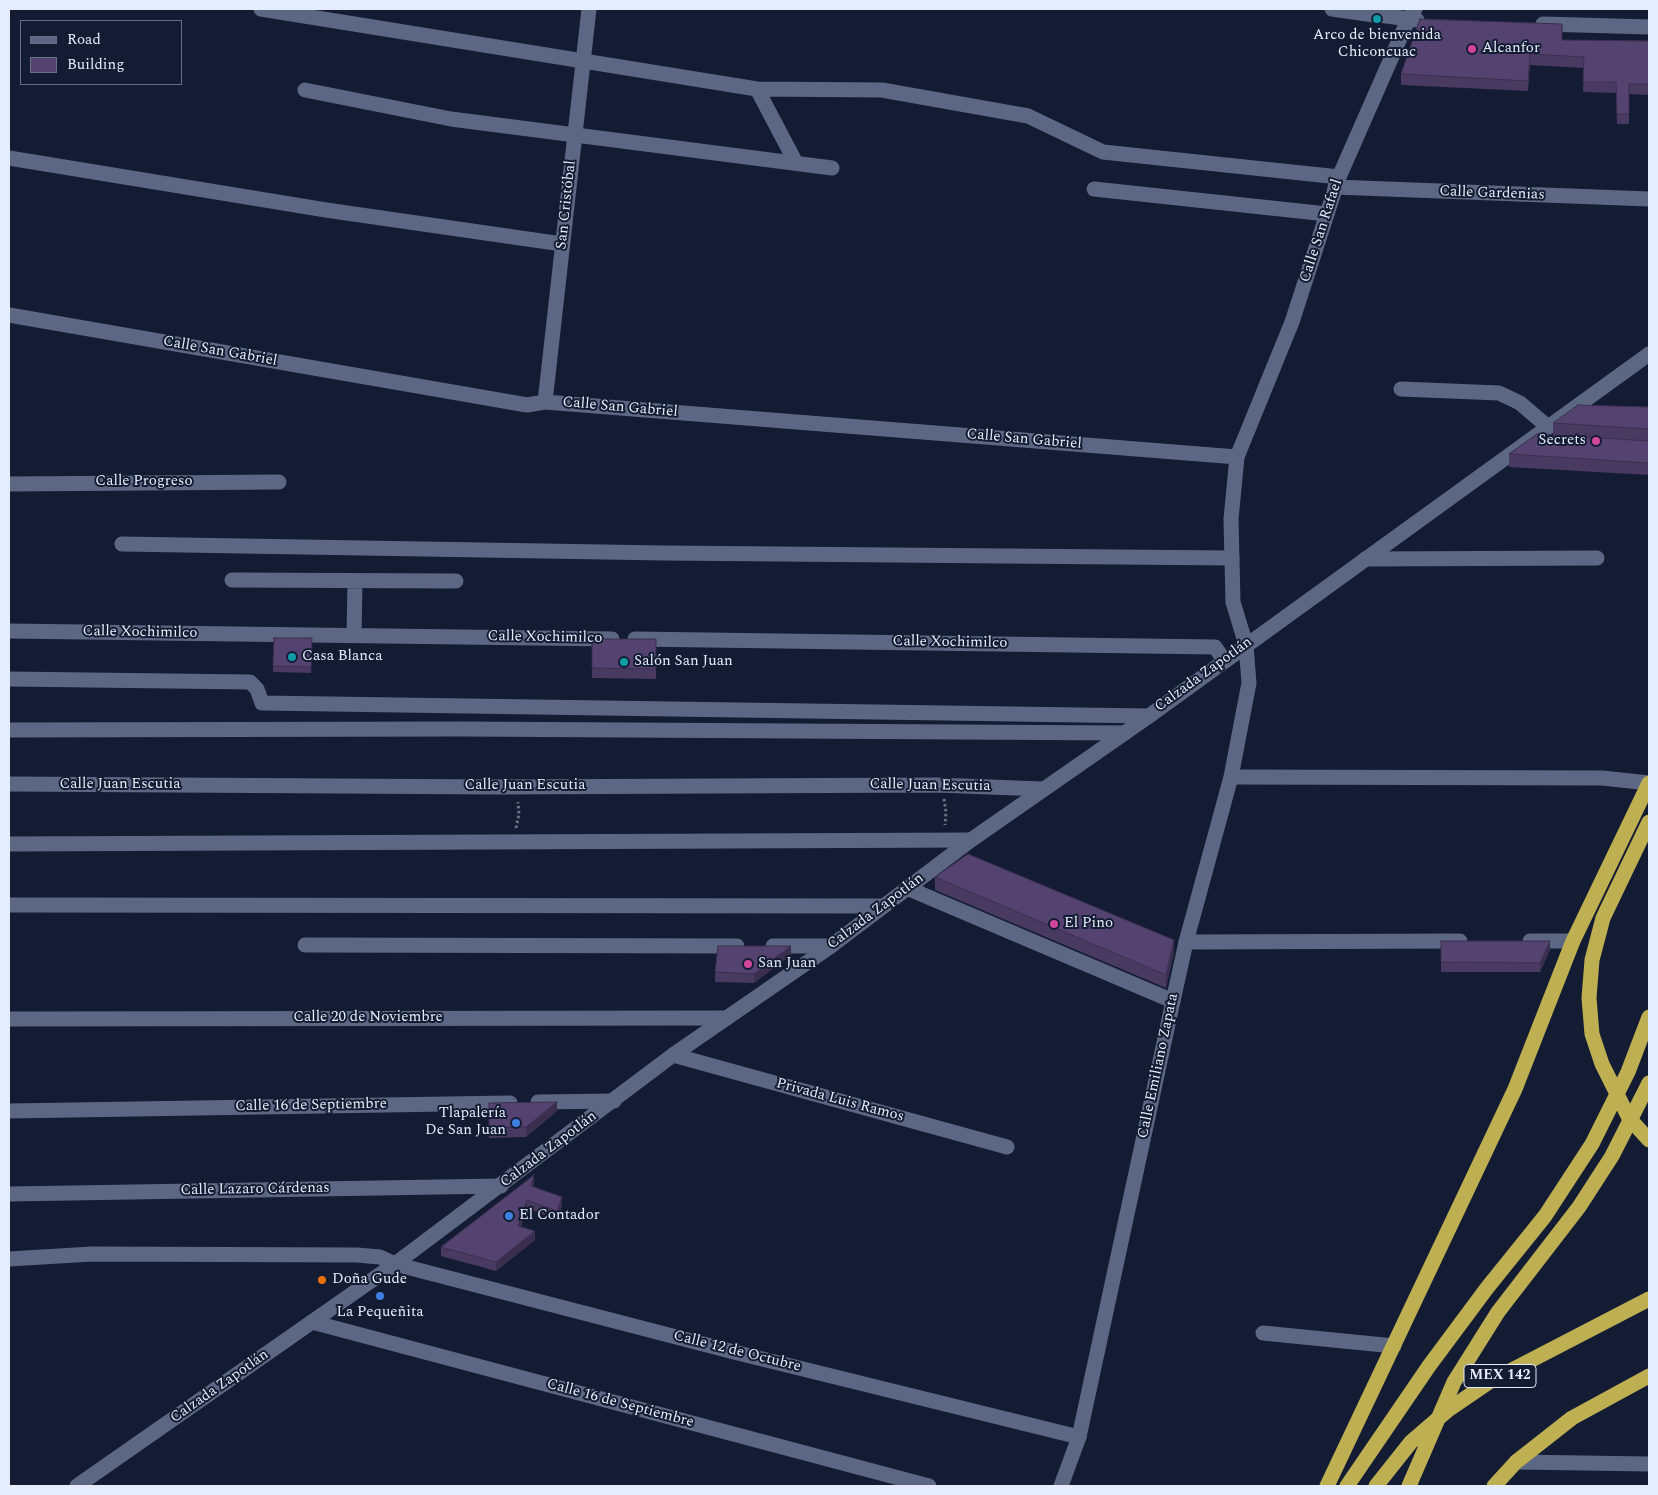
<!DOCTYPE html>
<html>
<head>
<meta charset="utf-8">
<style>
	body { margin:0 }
	#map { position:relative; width:1658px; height:1495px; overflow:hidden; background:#131c32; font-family:Spectral,serif }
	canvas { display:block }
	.frame { position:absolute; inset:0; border:10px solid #e5ecfb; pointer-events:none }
	.legend { position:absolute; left:20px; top:20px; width:162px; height:65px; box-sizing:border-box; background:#131c32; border:1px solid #676f82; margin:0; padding:6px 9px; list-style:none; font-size:15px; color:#e5ecfb }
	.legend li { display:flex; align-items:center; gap:10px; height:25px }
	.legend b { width:25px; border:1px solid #676f82 }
</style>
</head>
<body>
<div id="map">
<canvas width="1658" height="1495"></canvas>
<div class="frame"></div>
<ul class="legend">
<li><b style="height:6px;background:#5c6883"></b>Road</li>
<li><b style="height:14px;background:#544371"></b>Building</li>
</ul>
</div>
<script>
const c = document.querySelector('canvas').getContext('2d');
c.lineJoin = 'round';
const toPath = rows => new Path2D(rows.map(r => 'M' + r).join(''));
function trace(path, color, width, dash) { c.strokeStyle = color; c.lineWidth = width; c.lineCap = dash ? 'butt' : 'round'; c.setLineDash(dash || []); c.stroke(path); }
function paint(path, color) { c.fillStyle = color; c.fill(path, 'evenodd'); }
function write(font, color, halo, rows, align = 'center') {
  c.font = font + ' Spectral,serif'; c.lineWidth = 4; c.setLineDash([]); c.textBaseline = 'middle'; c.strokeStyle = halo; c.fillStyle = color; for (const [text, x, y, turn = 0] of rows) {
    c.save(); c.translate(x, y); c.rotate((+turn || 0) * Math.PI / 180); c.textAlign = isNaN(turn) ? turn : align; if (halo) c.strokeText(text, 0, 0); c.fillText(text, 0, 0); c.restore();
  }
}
trace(toPath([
	[944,799,946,812,945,825],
	[516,828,519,814,518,802]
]), '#6a7285', 3, [2.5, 2.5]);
trace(toPath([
	[261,9,757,89,796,163],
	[757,89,882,90,1028,116,1103,152,1339,177],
	[305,90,451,119,832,168],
	[9,158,326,210,562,244],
	[1335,187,1649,199],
	[1094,189,1327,214],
	[9,315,527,405,545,402,1237,457],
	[1401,389,1499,393,1520,403,1548,427],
	[545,402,589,9],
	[9,484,279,482],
	[122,544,664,553,1232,558],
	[1365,559,1597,558],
	[232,580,456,581],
	[9,631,612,639],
	[354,636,355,581],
	[635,639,1215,647,1224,660],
	[9,679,250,682,257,689,262,703,1149,716],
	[9,730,460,729,1125,733],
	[1231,777,1602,778,1649,783],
	[9,784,497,787,937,785,1042,789],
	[9,844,971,840],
	[907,888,1173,1001],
	[9,905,884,906],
	[1530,941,1573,941],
	[1186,942,1460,941],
	[305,945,737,946],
	[773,946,831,946],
	[9,1019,727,1018],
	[673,1055,1007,1147],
	[538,1102,614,1101],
	[9,1111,510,1103],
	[9,1194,501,1186],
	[9,1259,92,1254,357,1255,380,1257,395,1264,734,1352,1079,1437],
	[312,1322,929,1486],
	[1263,1333,1394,1346],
	[1516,1462,1649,1464]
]), '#5c6883', 15);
trace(toPath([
	[1332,9,1374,15],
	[1379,15,1417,20],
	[1543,24,1649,27],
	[77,1486,395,1264,673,1055,831,946,971,840,1149,716,1649,354],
	[1061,1486,1079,1437,1173,1001,1186,942,1231,777,1249,683,1246,645,1233,602,1231,519,1237,457,1292,322,1339,177,1408,20,1415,9]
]), '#5c6883', 15);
trace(toPath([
	[1649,822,1603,918,1592,960,1589,998,1592,1034,1602,1064,1629,1118,1649,1140],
	[1327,1486,1515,1089,1573,941,1649,783],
	[1347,1486,1429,1366,1487,1288,1545,1216,1592,1144,1628,1072,1649,1017],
	[1376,1486,1411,1442,1448,1410,1489,1382,1649,1299],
	[1409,1486,1454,1382,1498,1312,1579,1207,1612,1156,1649,1083],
	[1494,1486,1516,1462,1572,1418,1649,1376]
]), '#bdaf52', 15);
paint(toPath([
	[1562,40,1649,41,1649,95,1629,94,1629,124,1617,124,1616,93,1583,92,1584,68,1530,65,1528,91,1401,85,1401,74],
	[1649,407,1649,475,1509,467,1509,454,1553,435,1553,423],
	[274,638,312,638,311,673,273,672],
	[592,639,656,639,656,679,592,678],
	[935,877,1174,952,1166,988,935,890],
	[1441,941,1550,950,1540,972,1441,972],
	[791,955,754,983,715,982,715,972],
	[489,1103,557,1111,526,1137,489,1138],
	[534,1184,534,1187,562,1206,557,1220,527,1208,521,1227,535,1240,496,1271,441,1256,441,1247]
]), '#483a61');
paint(toPath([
	[1174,940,1174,952,1166,988,1166,975],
	[1550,941,1550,950,1540,972,1540,963],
	[791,946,791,955,754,983,754,974],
	[557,1102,557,1111,526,1137,526,1127],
	[534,1175,534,1184,531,1195,531,1186],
	[562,1197,562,1206,557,1220,557,1211],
	[527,1200,527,1208,518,1235,518,1226],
	[535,1231,535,1240,496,1271,496,1262]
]), '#3b2f4f');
const building = toPath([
	[1420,19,1562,24,1562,40,1649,41,1649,84,1629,84,1629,114,1617,114,1616,82,1583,82,1584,57,1530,54,1528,81,1401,74,1420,19],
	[1578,405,1649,407,1649,429,1553,423,1578,405],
	[1537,434,1649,441,1649,463,1509,454,1537,434],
	[274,638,312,638,311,667,273,666,274,638],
	[592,639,656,639,656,669,592,668,592,639],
	[968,854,1174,940,1166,975,935,877,968,854],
	[1441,941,1550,941,1540,963,1441,962,1441,941],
	[718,946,791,946,754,974,715,972,718,946],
	[557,1102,526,1127,489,1128,489,1103,557,1102],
	[534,1175,531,1186,562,1197,557,1211,527,1200,518,1226,535,1231,496,1262,441,1247,534,1175]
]);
paint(building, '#544371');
trace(building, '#3b2f4f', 1);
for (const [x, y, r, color] of [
	[1377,19,5,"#0f9aa8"],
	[1472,49,5,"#d1479c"],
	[1596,441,5,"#d1479c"],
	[292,657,5,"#0f9aa8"],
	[624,662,5,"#0f9aa8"],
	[1054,924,5,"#d1479c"],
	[748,964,5,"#d1479c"],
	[516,1123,5,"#3f7fe0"],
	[509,1216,5,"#3f7fe0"],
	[322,1280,5,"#e8710a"],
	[380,1296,5,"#3f7fe0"]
]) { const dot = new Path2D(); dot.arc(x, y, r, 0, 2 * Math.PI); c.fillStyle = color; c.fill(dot); trace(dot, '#131c32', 2); }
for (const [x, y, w] of [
	[1500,1376,72]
]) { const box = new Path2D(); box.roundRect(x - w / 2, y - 11.5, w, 23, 4); c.fillStyle = '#131c32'; c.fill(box); trace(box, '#e5ecfb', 1); }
write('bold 14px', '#e5ecfb', null, [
	["MEX 142",1500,1376]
]);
write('15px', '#e5ecfb', '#131c32', [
	["Arco de bienvenida",1377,36,"center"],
	["Chiconcuac",1377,53,"center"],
	["Alcanfor",1482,49],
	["Secrets",1586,441,"right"],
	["Casa Blanca",302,657],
	["Salón San Juan",634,662],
	["El Pino",1064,924],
	["San Juan",758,964],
	["Tlapalería",506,1114,"right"],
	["De San Juan",506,1131,"right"],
	["El Contador",519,1216],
	["Doña Gude",332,1280],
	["La Pequeñita",380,1313,"center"]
], 'left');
write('15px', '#e5ecfb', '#131c32', [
	["Calle Gardenias",1492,194,2],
	["San Cristóbal",567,205,-84],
	["Calle San Rafael",1322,231,-72],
	["Calle San Gabriel",220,352,10],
	["Calle San Gabriel",620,408,5],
	["Calle San Gabriel",1024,440,5],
	["Calle Progreso",144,482],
	["Calle Xochimilco",140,633,1],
	["Calle Xochimilco",545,638,1],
	["Calle Xochimilco",950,643,1],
	["Calzada Zapotlán",1204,675,-36],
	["Calle Juan Escutia",120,785],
	["Calle Juan Escutia",525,786],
	["Calle Juan Escutia",930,786,1],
	["Calzada Zapotlán",876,912,-37],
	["Calle 20 de Noviembre",368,1018],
	["Calle Emiliano Zapata",1159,1066,-78],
	["Privada Luis Ramos",840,1101,15],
	["Calle 16 de Septiembre",311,1106,-1],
	["Calzada Zapotlán",549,1150,-37],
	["Calle Lazaro Cárdenas",255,1190,-1],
	["Calle 12 de Octubre",737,1352,14],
	["Calzada Zapotlán",220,1387,-35],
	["Calle 16 de Septiembre",620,1404,15]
]);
</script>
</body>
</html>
